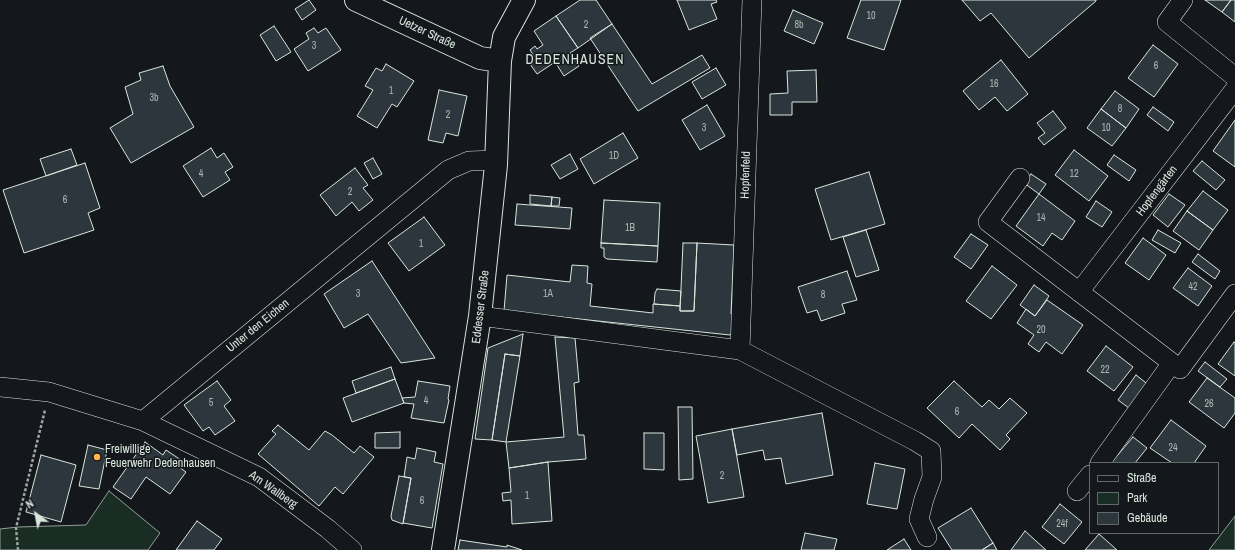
<!DOCTYPE html>
<html>
<head>
<meta charset="utf-8">
<style>
	body { margin:0 }
	#map { position:relative; width:1235px; height:550px; overflow:hidden; background:#14181c; font-family:"Archivo Narrow",sans-serif }
	canvas { display:block }
	.legend { position:absolute; left:1089px; top:462px; width:130px; height:72px; box-sizing:border-box; background:#14181c; border:1px solid #626a69; margin:0; padding:5px 7px; list-style:none; font-size:12px; color:#d8e6dc }
	.legend li { display:flex; align-items:center; gap:8px; height:20px }
	.legend b { width:20px; border:1px solid #626a69 }
	.north { position:absolute; left:16px; top:494px; width:40px; height:40px; -webkit-text-stroke:3px #14181c; paint-order:stroke; rotate:328deg; font-size:11px; font-weight:700; line-height:16px; text-align:center; color:#d8e6dc }
	.north::after { content:''; display:block; margin:auto; width:14px; height:18px; background:#d8e6dc; clip-path:polygon(50% 0,100% 100%,50% 72%,0 100%) }
</style>
</head>
<body>
<div id="map">
<canvas width="1235" height="550"></canvas>
<ul class="legend">
<li><b style="height:5px;background:#14181c"></b>Straße</li>
<li><b style="height:11px;background:#1a2d24"></b>Park</li>
<li><b style="height:11px;background:#2c363c"></b>Gebäude</li>
</ul>
<div class="north">N</div>
</div>
<script>
const c = document.querySelector('canvas').getContext('2d');
c.lineJoin = 'round';
function paint(path, color) { c.fillStyle = color; c.fill(path, 'evenodd'); }
const toPath = rows => new Path2D(rows.map(r => 'M' + r).join(''));
function trace(path, color, width, dash) { c.strokeStyle = color; c.lineWidth = width; c.lineCap = dash ? 'butt' : 'round'; c.setLineDash(dash || []); c.stroke(path); }
function write(font, color, halo, rows, align = 'center') {
  c.font = font + ' "Archivo Narrow",sans-serif'; c.lineWidth = 3; c.setLineDash([]); c.textBaseline = 'middle'; c.strokeStyle = halo; c.fillStyle = color; for (const [text, x, y, turn = 0] of rows) {
    c.save(); c.translate(x, y); c.rotate((+turn || 0) * Math.PI / 180); c.textAlign = isNaN(turn) ? turn : align; if (halo) c.strokeText(text, 0, 0); c.fillText(text, 0, 0); c.restore();
  }
}
const green = toPath([
	[109,491,160,533,148,550,0,550,0,529,18,527,86,525,109,491],
	[1235,516,1235,550,1209,550,1235,516]
]);
paint(green, '#1a2d24');
trace(green, '#939e99', 1);
const building = toPath([
	[309,0,316,10,302,20,295,9,309,0],
	[580,0,596,0,612,24,578,48,556,16,580,0],
	[677,0,716,0,717,2,711,4,717,19,689,30,677,0],
	[861,0,901,0,884,50,847,38,861,0],
	[962,0,1096,0,1096,1,1029,58,991,13,980,21,962,0],
	[1205,0,1231,0,1222,12,1205,0],
	[1231,0,1235,0,1235,22,1222,12,1231,0],
	[793,10,823,23,814,44,784,31,793,10],
	[556,16,578,48,570,53,579,66,564,76,555,62,537,74,530,64,536,59,530,50,535,46,537,49,543,45,534,31,556,16],
	[612,24,652,84,702,55,710,68,638,111,590,38,612,24],
	[274,26,291,52,276,61,260,35,274,26],
	[314,28,318,33,326,28,341,50,308,71,294,49,309,39,306,33,314,28],
	[1153,45,1178,64,1154,97,1128,78,1153,45],
	[1001,60,1028,94,1007,111,995,97,979,110,963,91,1001,60],
	[386,64,414,81,397,107,392,104,377,128,357,116,373,90,365,86,376,68,382,71,386,64],
	[163,66,170,86,194,127,131,163,110,128,133,114,125,87,141,80,139,73,163,66],
	[716,68,726,85,702,99,692,82,716,68],
	[816,70,817,102,792,102,792,115,770,115,770,94,788,93,787,71,816,70],
	[439,90,467,96,458,136,446,133,443,143,428,140,439,90],
	[1115,91,1139,109,1126,128,1101,109,1115,91],
	[707,105,725,136,700,150,682,120,707,105],
	[1153,107,1174,122,1168,131,1147,115,1153,107],
	[1101,109,1126,128,1112,146,1087,128,1101,109],
	[1053,111,1066,128,1044,145,1038,138,1045,133,1037,123,1053,111],
	[1235,120,1235,167,1213,151,1235,120],
	[623,133,638,158,594,184,580,159,623,133],
	[211,148,217,158,224,153,233,167,225,172,230,180,203,197,183,166,211,148],
	[71,149,77,165,46,176,40,159,71,149],
	[1074,150,1108,176,1089,201,1055,175,1074,150],
	[570,154,578,169,560,179,551,165,570,154],
	[1114,155,1136,170,1129,181,1107,165,1114,155],
	[373,158,382,174,373,179,364,163,373,158],
	[1202,161,1225,180,1216,190,1193,171,1202,161],
	[85,163,100,208,88,213,94,230,24,253,3,190,85,163],
	[355,168,368,185,363,188,373,200,359,211,352,202,336,216,320,195,355,168],
	[869,172,885,224,831,240,815,189,869,172],
	[1031,174,1046,184,1039,194,1024,183,1031,174],
	[1203,191,1228,210,1213,230,1187,211,1203,191],
	[1039,194,1075,221,1062,240,1052,233,1043,246,1016,226,1039,194],
	[1169,194,1185,205,1168,227,1153,215,1169,194],
	[530,195,552,197,551,206,530,204,530,195],
	[552,197,560,198,559,206,551,206,552,197],
	[604,200,660,203,658,246,601,243,604,200],
	[1096,201,1112,212,1102,227,1086,217,1096,201],
	[517,204,572,208,570,229,515,225,517,204],
	[1187,211,1213,230,1199,250,1173,231,1187,211],
	[424,217,445,245,409,271,388,243,424,217],
	[866,230,879,270,856,277,843,237,866,230],
	[1158,230,1181,243,1175,253,1152,240,1158,230],
	[971,234,988,245,971,269,954,257,971,234],
	[1143,238,1166,255,1149,280,1125,263,1143,238],
	[601,243,658,246,657,262,607,259,604,257,604,248,601,248,601,243],
	[683,243,697,243,694,311,680,311,683,243],
	[697,243,734,245,731,314,733,313,733,332,730,335,504,311,507,275,570,282,572,265,588,266,587,283,592,284,590,306,653,313,653,304,680,306,680,311,694,311,697,243],
	[1198,254,1220,271,1215,279,1192,262,1198,254],
	[372,261,435,358,401,363,368,314,344,328,324,294,372,261],
	[992,266,1017,285,991,319,966,301,992,266],
	[1188,268,1212,286,1198,306,1173,288,1188,268],
	[847,271,857,300,842,304,845,313,821,321,817,310,807,313,798,287,847,271],
	[1034,285,1049,296,1035,316,1020,305,1034,285],
	[657,289,681,291,680,306,654,304,655,293,657,289],
	[1047,300,1083,325,1062,354,1046,342,1039,352,1028,344,1034,335,1017,323,1026,309,1035,316,1047,300],
	[523,334,520,356,505,354,492,440,475,439,488,348,523,334],
	[555,337,575,338,579,382,574,383,578,435,584,435,586,459,548,462,509,468,506,442,564,437,555,337],
	[1234,342,1235,343,1235,376,1218,364,1234,342],
	[1106,346,1133,367,1114,391,1087,371,1106,346],
	[505,354,520,356,506,442,492,440,505,354],
	[1205,362,1227,379,1220,387,1198,371,1205,362],
	[391,367,395,379,356,393,352,381,391,367],
	[1136,375,1150,386,1133,411,1118,400,1136,375],
	[1207,378,1235,398,1235,413,1224,428,1189,402,1207,378],
	[395,379,404,403,352,422,343,398,395,379],
	[217,381,231,400,224,406,235,421,215,435,209,427,203,431,184,405,217,381],
	[418,381,450,386,448,399,449,400,444,423,411,418,414,404,404,403,402,398,415,397,418,381],
	[954,381,982,407,989,400,999,409,1010,398,1027,413,1006,435,1010,439,1000,450,972,424,959,438,927,408,954,381],
	[678,407,692,407,693,479,679,480,678,407],
	[822,413,833,475,786,484,781,458,765,460,763,450,737,455,732,429,822,413],
	[1171,420,1206,446,1194,463,1172,463,1150,448,1171,420],
	[278,425,309,450,325,431,332,435,354,453,360,446,374,457,343,494,335,487,319,506,258,454,276,434,272,431,278,425],
	[732,429,744,497,708,503,696,436,732,429],
	[400,432,400,448,375,448,375,433,400,432],
	[644,433,664,433,664,470,644,469,644,433],
	[1133,437,1147,448,1135,463,1111,463,1133,437],
	[145,442,163,455,166,450,181,460,176,465,186,472,170,494,146,477,131,499,113,487,145,442],
	[88,445,107,450,99,489,79,486,88,445],
	[417,448,436,452,434,462,443,464,432,528,403,523,411,478,404,477,407,457,415,459,417,448],
	[41,455,76,465,61,522,26,512,41,455],
	[548,462,552,521,512,524,511,500,503,501,502,493,511,492,509,468,548,462],
	[875,463,905,469,897,509,867,504,875,463],
	[399,476,411,478,403,524,392,520,391,516,399,476],
	[1060,504,1082,522,1064,544,1042,527,1060,504],
	[971,508,993,543,982,550,952,550,938,528,971,508],
	[197,521,222,539,214,550,176,550,197,521],
	[1025,531,1046,550,1011,550,1025,531],
	[805,533,837,539,834,550,801,550,805,533],
	[1099,534,1117,550,1085,550,1099,534],
	[904,539,911,550,887,550,904,539],
	[460,540,507,547,507,545,522,550,458,550,460,540],
	[993,543,997,550,982,550,993,543]
]);
paint(building, '#2c363c');
trace(building, '#d8e6dc', 1);
const street = toPath([
	[1183,0,1167,22,1235,77],
	[1020,178,988,222,1180,369,1235,294],
	[1079,292,1235,89],
	[480,316,740,350,915,441,931,451,932,477,924,499,919,519,927,537],
	[740,350,752,0],
	[0,387,49,392,143,421,448,170,469,161,496,160],
	[143,421,259,477,328,529,352,550],
	[1100,463,1172,363],
	[1077,491,1090,475]
]);
const secondary = toPath([
	[356,0,480,58,500,61],
	[443,550,480,316,496,165,500,61,504,37,524,0]
]);
trace(street, '#d8e6dc', 20);
trace(secondary, '#d8e6dc', 24);
trace(toPath([
	[18,550,16,528,45,410]
]), '#9da8a2', 2.5, [3, 2]);
trace(street, '#14181c', 19);
trace(secondary, '#14181c', 22);
for (const [x, y, r, color] of [
	[97,457,4,"#ffb74d"]
]) { const dot = new Path2D(); dot.arc(x, y, r, 0, 2 * Math.PI); c.fillStyle = color; c.fill(dot); trace(dot, '#14181c', 1.5); }
write('10px', '#adbab4', null, [
	["10",871,16],
	["2",586,25],
	["8b",799,25],
	["3",314,46],
	["6",1156,66],
	["16",994,84],
	["1",391,91],
	["3b",154,98],
	["8",1120,109],
	["2",448,115],
	["3",704,128],
	["10",1106,128],
	["1D",614,156],
	["4",201,174],
	["12",1074,174],
	["2",350,192],
	["6",65,200],
	["14",1041,218],
	["1B",630,228],
	["1",421,244],
	["42",1193,287],
	["3",358,294],
	["1A",548,294],
	["8",823,295],
	["20",1041,330],
	["22",1105,370],
	["4",426,401],
	["5",211,403],
	["26",1209,404],
	["6",957,412],
	["24",1173,448],
	["2",722,476],
	["1",527,496],
	["6",422,501],
	["24f",1062,524]
]);
write('12px', '#d8e6dc', '#14181c', [
	["Uetzer Straße",427,33,25],
	["Hopfenfeld",746,175,-88],
	["Hopfengärten",1157,191,-53],
	["Eddesser Straße",481,307,-83],
	["Unter den Eichen",258,326,-39],
	["Am Wallberg",273,490,35]
]);
write('12px', '#d8e6dc', '#14181c', [
	["Freiwillige",105,450],
	["Feuerwehr Dedenhausen",105,464]
], 'left');
c.letterSpacing = '1px';
write('14px', '#d8e6dc', '#14181c', [
	["DEDENHAUSEN",575,60]
]);
c.letterSpacing = '0px';
</script>
</body>
</html>
